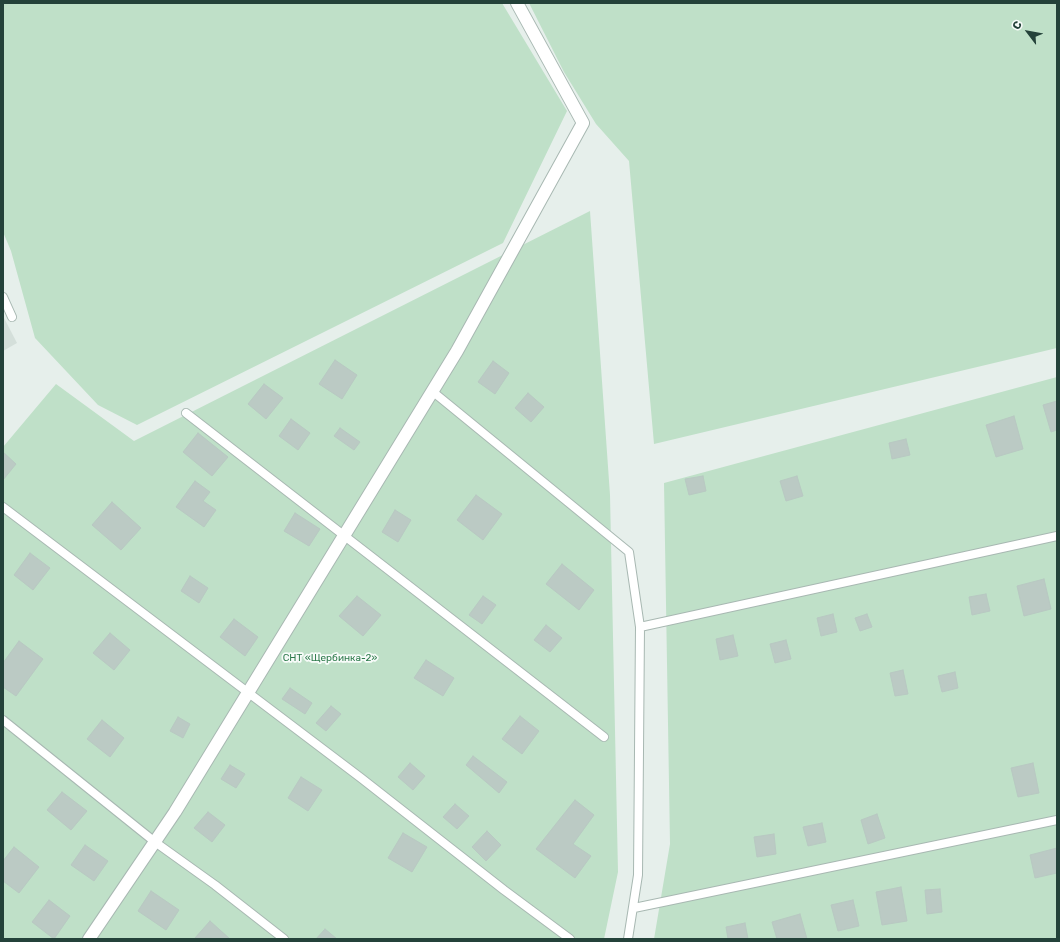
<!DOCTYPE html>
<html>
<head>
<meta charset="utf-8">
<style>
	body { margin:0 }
	#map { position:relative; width:1060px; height:942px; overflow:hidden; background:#e6efeb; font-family:Rubik,sans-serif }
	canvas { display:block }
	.frame { position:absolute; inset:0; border:4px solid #24423a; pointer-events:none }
	.north { position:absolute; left:1008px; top:12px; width:40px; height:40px; -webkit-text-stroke:3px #f7fbf9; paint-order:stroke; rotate:302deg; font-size:11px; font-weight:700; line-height:16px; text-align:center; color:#24423a }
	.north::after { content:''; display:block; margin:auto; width:14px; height:18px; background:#24423a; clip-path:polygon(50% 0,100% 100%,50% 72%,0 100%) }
</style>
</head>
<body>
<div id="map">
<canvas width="1060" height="942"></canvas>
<div class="frame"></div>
<div class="north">С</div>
</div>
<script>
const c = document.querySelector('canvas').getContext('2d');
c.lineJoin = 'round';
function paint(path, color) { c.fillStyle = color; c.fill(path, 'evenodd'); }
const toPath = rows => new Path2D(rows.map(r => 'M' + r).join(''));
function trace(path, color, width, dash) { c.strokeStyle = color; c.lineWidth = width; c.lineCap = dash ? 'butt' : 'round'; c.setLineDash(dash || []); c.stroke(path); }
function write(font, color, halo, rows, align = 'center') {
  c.font = font + ' Rubik,sans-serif'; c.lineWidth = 3.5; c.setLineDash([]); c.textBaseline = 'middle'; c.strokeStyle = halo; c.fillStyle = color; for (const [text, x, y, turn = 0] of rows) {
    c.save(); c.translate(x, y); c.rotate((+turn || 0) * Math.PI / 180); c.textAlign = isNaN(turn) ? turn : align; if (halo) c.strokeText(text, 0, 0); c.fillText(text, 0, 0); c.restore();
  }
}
paint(toPath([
	[3,316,17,343,3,351]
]), '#d4dfda');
paint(toPath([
	[3,3,502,3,567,111,503,243,137,425,98,405,35,338,11,251,3,232],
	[529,3,1057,3,1057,348,654,444,629,161,596,124,564,72],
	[590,211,610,495,618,872,604,939,3,939,3,447,56,384,134,441],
	[1057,377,1057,939,654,939,670,844,664,483]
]), '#bfe0c8');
const building = toPath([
	[335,360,357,375,342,399,319,384,335,360],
	[493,361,509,373,495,394,478,382,493,361],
	[264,384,283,398,266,419,248,404,264,384],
	[528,393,544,407,531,422,515,408,528,393],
	[1057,401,1057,430,1051,432,1043,405,1057,401],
	[1014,416,1023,449,996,457,986,425,1014,416],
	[291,419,310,433,298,450,279,436,291,419],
	[340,428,360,442,354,450,334,436,340,428],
	[198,433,228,457,212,476,183,452,198,433],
	[906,439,910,455,892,459,889,443,906,439],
	[3,452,16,464,3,480,3,452],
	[703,476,706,491,689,495,685,479,703,476],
	[797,476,803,496,786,501,780,481,797,476],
	[195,481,210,492,203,501,216,510,204,527,176,507,195,481],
	[476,495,502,514,483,540,457,520,476,495],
	[112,502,141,528,121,550,92,525,112,502],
	[395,510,411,520,398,542,382,532,395,510],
	[295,513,320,529,309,546,284,531,295,513],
	[30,553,50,568,33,590,14,575,30,553],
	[562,564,594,590,579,610,546,584,562,564],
	[190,576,208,588,199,603,181,591,190,576],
	[1044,579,1051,609,1024,616,1017,586,1044,579],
	[986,594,990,611,972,615,969,597,986,594],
	[357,596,381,615,363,636,339,616,357,596],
	[483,596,496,605,482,624,469,615,483,596],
	[833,614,837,632,821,636,817,618,833,614],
	[867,614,872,627,860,631,855,618,867,614],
	[234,619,258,637,245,656,220,637,234,619],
	[546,625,562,638,550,652,534,640,546,625],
	[110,633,130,650,114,670,93,653,110,633],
	[733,635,738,656,720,660,716,639,733,635],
	[786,640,791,659,775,663,770,644,786,640],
	[19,641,43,659,16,696,3,687,3,663,19,641],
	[426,660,454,678,443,696,414,678,426,660],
	[903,670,908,694,895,696,890,673,903,670],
	[955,672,958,688,942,692,938,676,955,672],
	[290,688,312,703,305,714,282,699,290,688],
	[331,706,341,714,326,731,316,723,331,706],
	[520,716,539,731,522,754,502,739,520,716],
	[178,717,190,724,183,738,170,731,178,717],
	[102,720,124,738,110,757,87,739,102,720],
	[473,756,507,782,499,793,466,765,473,756],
	[410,763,425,776,413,790,398,777,410,763],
	[1033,763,1039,793,1018,797,1011,768,1033,763],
	[230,765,245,774,236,788,221,779,230,765],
	[301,777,322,790,308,811,288,798,301,777],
	[62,792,87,811,71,830,47,810,62,792],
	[575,800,594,815,573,844,591,856,575,878,536,849,575,800],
	[455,804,469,816,457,829,443,817,455,804],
	[208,812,225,825,212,842,194,828,208,812],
	[877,814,885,838,868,844,861,820,877,814],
	[822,823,826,842,808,846,803,827,822,823],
	[487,831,501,845,486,861,472,847,487,831],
	[403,833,427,847,412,872,388,858,403,833],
	[774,834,776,854,757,857,754,837,774,834],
	[85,845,108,861,94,881,71,865,85,845],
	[14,847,39,867,19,893,3,881,3,861,14,847],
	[1057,848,1057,873,1035,878,1030,855,1057,848],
	[901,887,907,921,882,925,876,892,901,887],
	[940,889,942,912,927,914,925,890,940,889],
	[151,891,179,910,166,930,138,911,151,891],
	[49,900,70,916,54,939,32,922,49,900],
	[853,900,859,926,838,931,831,905,853,900],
	[800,914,807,939,777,939,772,922,800,914],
	[210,921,230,939,195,938,210,921],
	[745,923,748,939,728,939,726,927,745,923],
	[325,929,337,939,316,939,325,929]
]);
paint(building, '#bbcac4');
trace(building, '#b8c9c2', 1);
const lane = toPath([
	[3,297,12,317],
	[432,391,629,552,640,627,638,875,628,939],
	[186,413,604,737],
	[3,507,361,778,504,890,570,939],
	[640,627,1057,536],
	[3,720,155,842,215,885,284,939],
	[634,908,1057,820]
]);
const street = toPath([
	[89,939,175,812,457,351,583,123,517,3]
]);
trace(lane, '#a8b8b2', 10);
trace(street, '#a8b8b2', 14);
trace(lane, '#fff', 8);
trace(street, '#fff', 12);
write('10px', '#2d7a4b', '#f7fbf9', [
	["СНТ «Щербинка-2»",330,658]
]);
</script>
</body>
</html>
